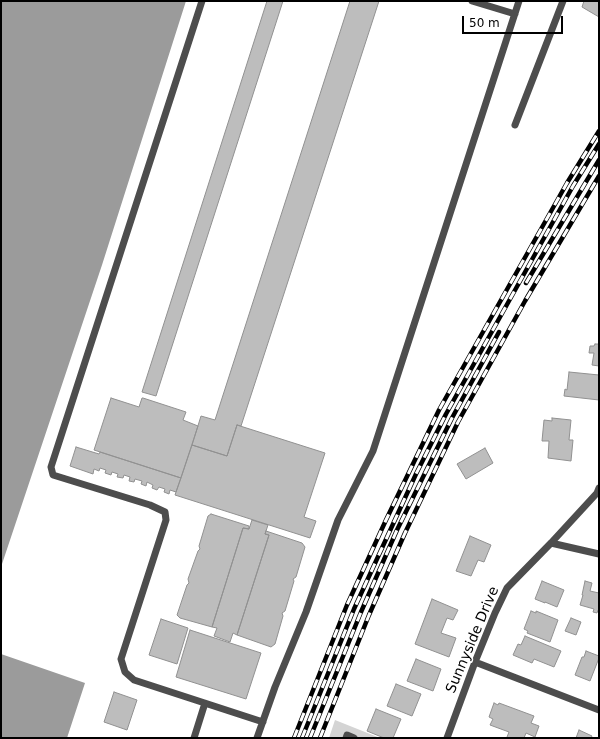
<!DOCTYPE html>
<html>
<head>
<meta charset="utf-8">
<style>
	body { margin:0 }
	#map { position:relative; width:600px; height:739px; overflow:hidden; background:#fff; font-family:"DejaVu Sans",sans-serif }
	canvas { display:block }
	.frame { position:absolute; inset:0; border:2px solid #000; pointer-events:none }
	.scale { position:absolute; left:462px; top:16px; width:101px; height:18px; box-sizing:border-box; border:2px solid #000; border-top:0; padding-left:5px; font-size:12px; line-height:14px; white-space:nowrap; color:#000; -webkit-text-stroke:3px #fff; paint-order:stroke }
</style>
</head>
<body>
<div id="map">
<canvas width="600" height="739"></canvas>
<div class="frame"></div>
<div class="scale">50 m</div>
</div>
<script>
const c = document.querySelector('canvas').getContext('2d');
c.lineJoin = 'round';
function paint(path, color) { c.fillStyle = color; c.fill(path, 'evenodd'); }
const toPath = rows => new Path2D(rows.map(r => 'M' + r).join(''));
function trace(path, color, width, dash) { c.strokeStyle = color; c.lineWidth = width; c.lineCap = dash ? 'butt' : 'round'; c.setLineDash(dash || []); c.stroke(path); }
function write(font, color, halo, rows, align = 'center') {
  c.font = font + ' "DejaVu Sans",sans-serif'; c.lineWidth = 3; c.setLineDash([]); c.textBaseline = 'middle'; c.strokeStyle = halo; c.fillStyle = color; for (const [text, x, y, turn = 0] of rows) {
    c.save(); c.translate(x, y); c.rotate((+turn || 0) * Math.PI / 180); c.textAlign = isNaN(turn) ? turn : align; if (halo) c.strokeText(text, 0, 0); c.fillText(text, 0, 0); c.restore();
  }
}
paint(toPath([
	[335,720,380,738,329,738]
]), '#d4d4d4');
paint(toPath([
	[1,1,186,1,102,265,1,567],
	[1,654,85,683,67,738,1,738]
]), '#9b9b9b');
const building = toPath([
	[267,1,283,1,156,396,142,392,267,1],
	[350,1,379,1,241,426,237,425,227,456,192,445,201,416,215,420,350,1],
	[584,1,599,1,599,17,582,7,584,1],
	[595,344,599,344,599,366,592,365,594,353,589,353,590,346,594,346,595,344],
	[569,372,599,375,599,400,564,396,565,389,567,390,569,372],
	[111,398,139,407,142,398,143,398,186,412,183,420,198,426,181,478,94,450,111,398],
	[552,418,571,420,569,440,573,440,571,461,548,458,549,441,542,441,544,420,552,421,552,418],
	[237,425,325,453,304,517,316,521,310,538,175,495,192,445,227,456,237,425],
	[76,447,99,454,100,452,181,478,176,492,170,490,169,494,164,492,165,489,159,487,157,490,152,488,153,485,147,482,146,486,141,484,142,481,135,479,134,482,129,481,130,477,124,475,123,478,117,477,118,474,112,472,111,475,105,473,106,470,100,468,99,471,94,469,93,474,70,466,76,447],
	[485,448,493,463,466,479,457,464,485,448],
	[211,514,249,526,249,529,243,528,212,627,180,618,177,615,187,585,189,583,188,579,198,551,200,549,199,546,208,516,211,514],
	[252,520,268,525,265,534,269,535,237,635,233,633,230,642,214,636,217,628,212,627,243,528,249,529,252,520],
	[266,531,302,543,305,547,296,577,293,579,294,581,285,611,282,613,283,616,275,644,271,647,237,635,269,535,265,534,266,531],
	[470,536,491,545,484,562,478,560,471,576,456,571,470,536],
	[542,581,564,590,557,607,545,602,545,603,535,599,542,581],
	[585,581,592,583,590,591,599,593,599,610,598,610,597,613,593,612,594,609,580,605,583,595,582,595,585,581],
	[432,599,458,610,453,620,447,618,441,633,456,638,449,657,415,644,432,599],
	[531,611,536,613,536,611,558,620,550,642,527,633,528,631,524,629,531,611],
	[571,618,581,622,576,635,565,631,571,618],
	[161,619,188,628,177,664,149,655,161,619],
	[190,630,261,653,246,699,176,677,190,630],
	[525,636,561,651,554,667,534,659,532,663,513,655,518,644,521,645,525,636],
	[586,651,599,656,599,658,590,681,575,675,582,657,584,657,586,651],
	[416,659,441,669,433,691,407,681,416,659],
	[396,684,421,694,412,716,387,706,396,684],
	[114,692,137,700,127,730,104,722,114,692],
	[494,703,498,705,499,703,534,716,531,723,539,726,535,737,526,733,524,738,510,738,507,737,509,732,490,725,493,719,489,717,494,703],
	[376,709,401,719,393,738,384,738,367,731,376,709],
	[579,730,592,736,591,738,576,738,579,730]
]);
paint(building, '#bdbdbd');
trace(building, '#919191', 1);
trace(toPath([
	[202,1,51,467,53,475,150,505,165,512,166,520,121,659,125,672,134,680,263,722],
	[472,1,515,14],
	[515,125,563,1],
	[551,543,599,554],
	[475,662,599,710],
	[194,738,205,703],
	[257,738,275,687,306,612,338,520,373,451,519,1],
	[346,738,347,735,354,738],
	[447,738,475,662,495,613,507,588,551,543,597,493,599,488]
]), '#4d4d4d', 7);
const rail = toPath([
	[526,283,599,160],
	[294,738,347,605,386,520,439,410,567,183,599,131],
	[302,738,354,609,416,474,446,414,573,186,599,144],
	[310,738,361,612,397,530,452,418,499,332],
	[320,738,369,615,405,533,458,422,525,301,599,176]
]);
trace(rail, '#000', 4.5);
trace(rail, '#fff', 3, [9]);
write('14px', '#000', '#fff', [
	["Sunnyside Drive",473,640,-67]
]);
</script>
</body>
</html>
